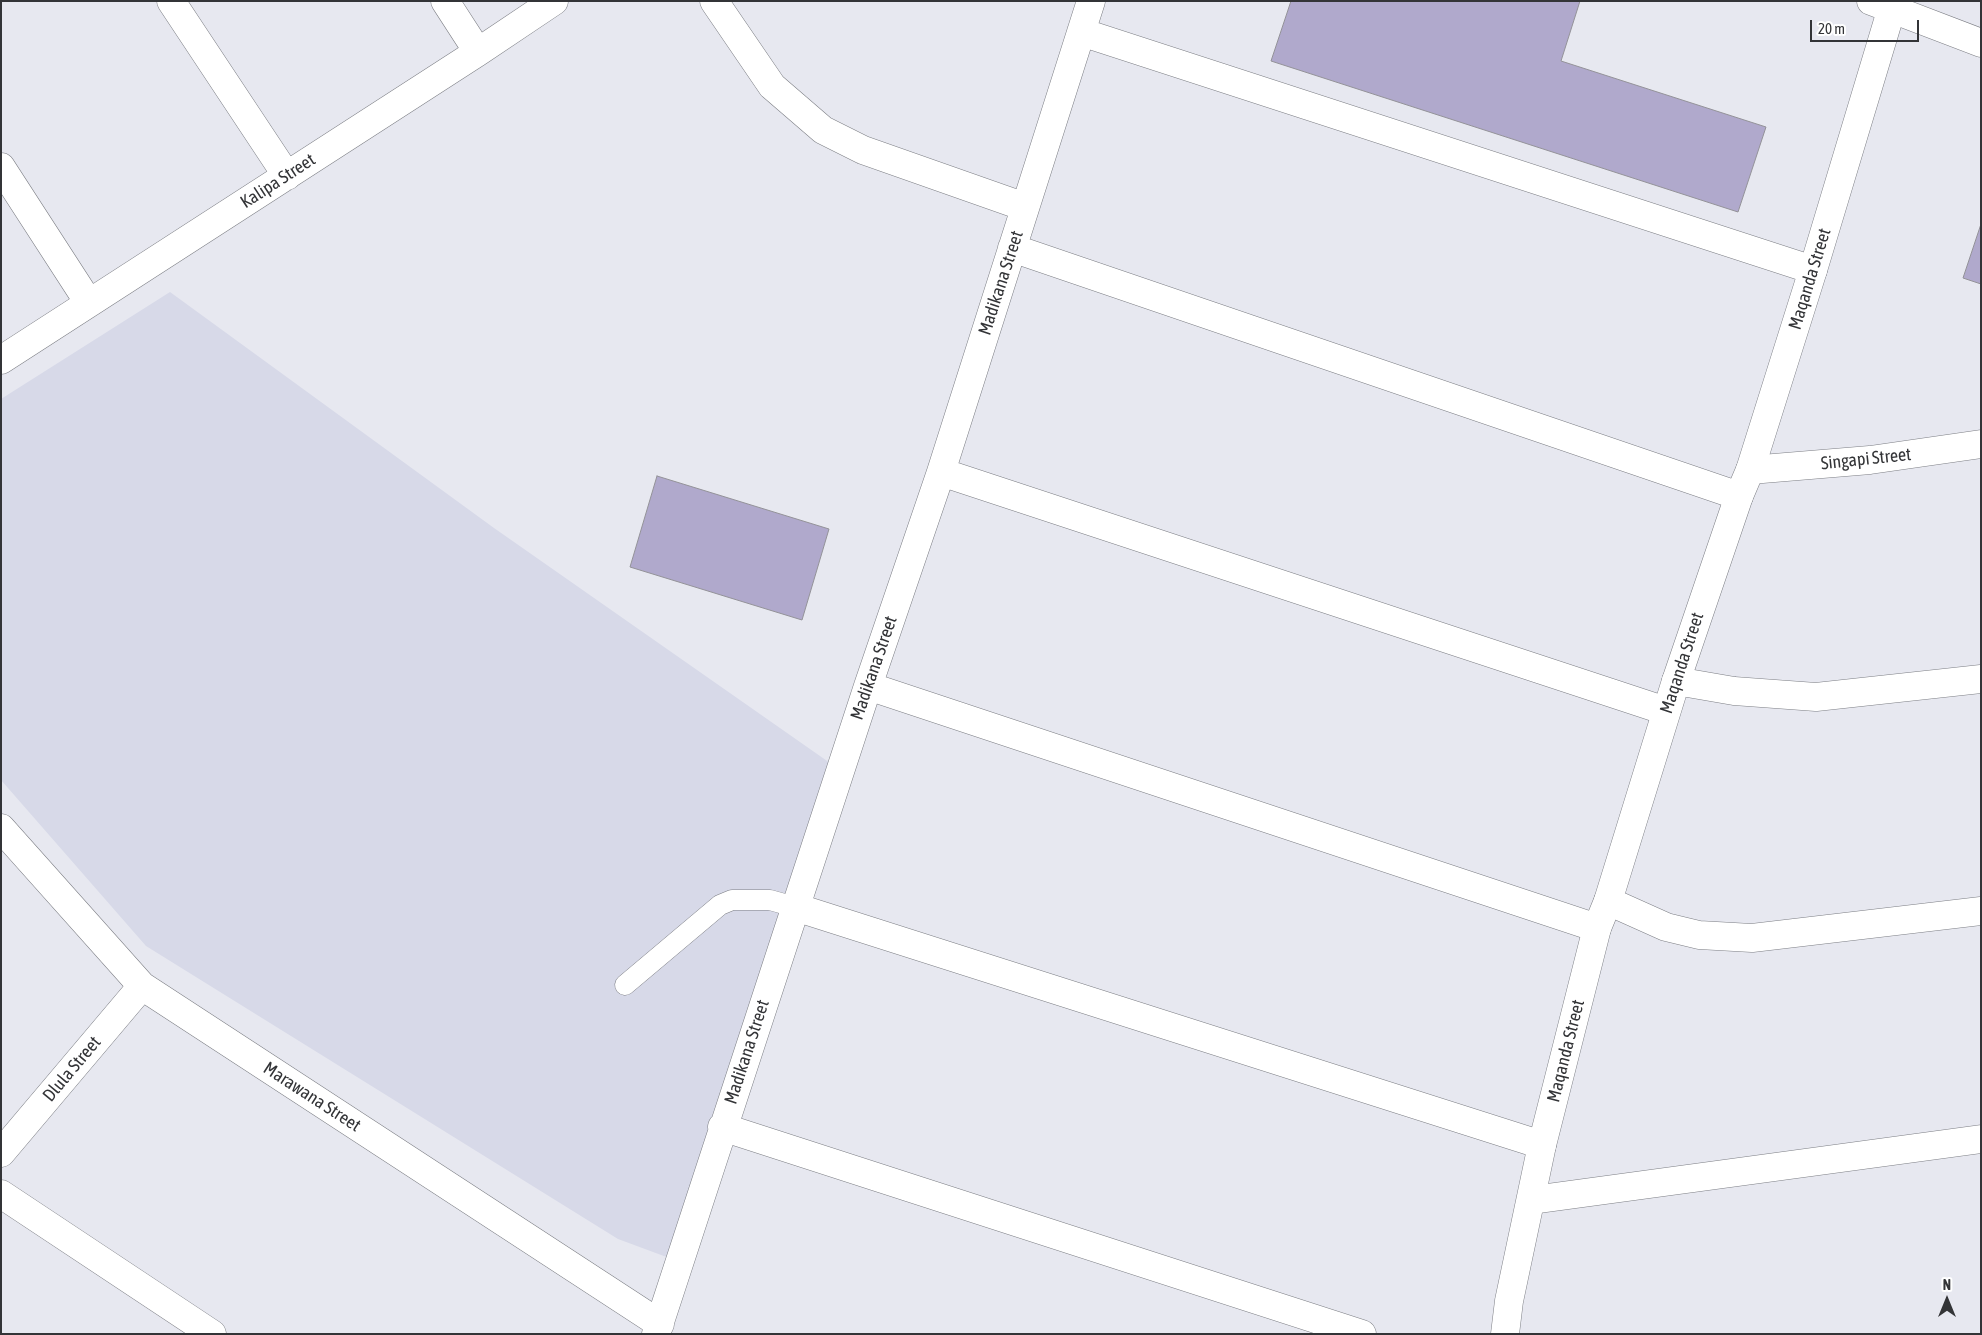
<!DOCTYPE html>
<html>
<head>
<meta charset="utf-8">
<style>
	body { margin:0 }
	#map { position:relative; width:1982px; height:1335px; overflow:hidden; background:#e7e8f0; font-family:"Asap Condensed",sans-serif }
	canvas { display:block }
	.frame { position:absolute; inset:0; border:2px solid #333437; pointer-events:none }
	.north { position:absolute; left:1922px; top:1275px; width:50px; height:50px; -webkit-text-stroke:4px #fff; paint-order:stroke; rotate:0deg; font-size:14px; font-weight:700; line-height:20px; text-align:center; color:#333437 }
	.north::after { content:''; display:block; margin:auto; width:18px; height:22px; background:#333437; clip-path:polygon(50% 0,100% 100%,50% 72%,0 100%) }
	.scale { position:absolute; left:1810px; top:20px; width:109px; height:22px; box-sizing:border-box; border:2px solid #333437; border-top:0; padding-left:6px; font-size:15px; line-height:18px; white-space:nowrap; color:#333437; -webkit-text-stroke:4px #fff; paint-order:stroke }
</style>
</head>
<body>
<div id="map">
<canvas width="1982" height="1335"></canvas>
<div class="frame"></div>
<div class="north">N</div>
<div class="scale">20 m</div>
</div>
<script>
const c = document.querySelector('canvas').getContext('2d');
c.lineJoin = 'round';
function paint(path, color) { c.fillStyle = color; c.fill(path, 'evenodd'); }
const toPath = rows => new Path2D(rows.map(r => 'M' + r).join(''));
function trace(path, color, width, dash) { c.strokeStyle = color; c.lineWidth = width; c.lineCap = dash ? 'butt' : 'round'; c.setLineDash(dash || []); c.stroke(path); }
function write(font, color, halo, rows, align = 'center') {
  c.font = font + ' "Asap Condensed",sans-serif'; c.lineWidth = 4; c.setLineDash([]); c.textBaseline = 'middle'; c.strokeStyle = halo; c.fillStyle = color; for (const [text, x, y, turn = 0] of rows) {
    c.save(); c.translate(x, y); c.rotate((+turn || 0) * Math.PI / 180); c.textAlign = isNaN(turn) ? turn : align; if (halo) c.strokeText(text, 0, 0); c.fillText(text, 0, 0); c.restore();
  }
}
paint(toPath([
	[170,292,494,528,840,770,680,1262,618,1239,146,946,1,780,1,399]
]), '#d7d9e8');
const building = toPath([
	[1291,1,1580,1,1561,61,1766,127,1738,212,1271,61,1291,1],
	[1981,224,1981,284,1963,278,1981,224],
	[657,476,829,529,802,620,630,567,657,476]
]);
paint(building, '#b0a9cc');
trace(building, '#939298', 1);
const lane = toPath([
	[625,985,720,905,732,900,770,900,795,907]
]);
const street = toPath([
	[171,1,287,176],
	[445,1,478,52],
	[714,1,772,86,823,130,863,150,1025,207],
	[1871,1,1981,43],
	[1081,32,1813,270],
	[1,167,89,303],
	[1012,248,1739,496],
	[1,360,478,52,554,1],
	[1750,470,1870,460,1981,444],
	[941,472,1666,711],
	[1676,681,1734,691,1816,697,1981,679],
	[868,686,1597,928],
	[1,828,142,986,660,1324],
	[1608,901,1666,927,1699,935,1752,938,1981,911],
	[795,907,1542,1145],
	[722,1127,1362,1334],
	[1,1153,142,986],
	[1,1194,212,1334],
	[1532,1200,1981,1139],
	[656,1334,868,686,941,472,1091,1]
]);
const secondary = toPath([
	[1505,1334,1509,1301,1542,1145,1597,928,1608,901,1676,681,1739,496,1750,470,1813,270,1894,1]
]);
trace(lane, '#7c7e84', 21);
trace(street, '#7c7e84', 29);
trace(secondary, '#7c7e84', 29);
trace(lane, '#fff', 20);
trace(street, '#fff', 28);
trace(secondary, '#fff', 28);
write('18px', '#333437', '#fff', [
	["Kalipa Street",278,181,-33],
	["Maqanda Street",1810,279,-73],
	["Madikana Street",1001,283,-72],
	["Singapi Street",1866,459,-6],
	["Maqanda Street",1682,663,-72],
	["Madikana Street",874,668,-71],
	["Maqanda Street",1566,1051,-76],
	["Madikana Street",747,1052,-72],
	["Dlula Street",72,1069,-50],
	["Marawana Street",312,1097,33]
]);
</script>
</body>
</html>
